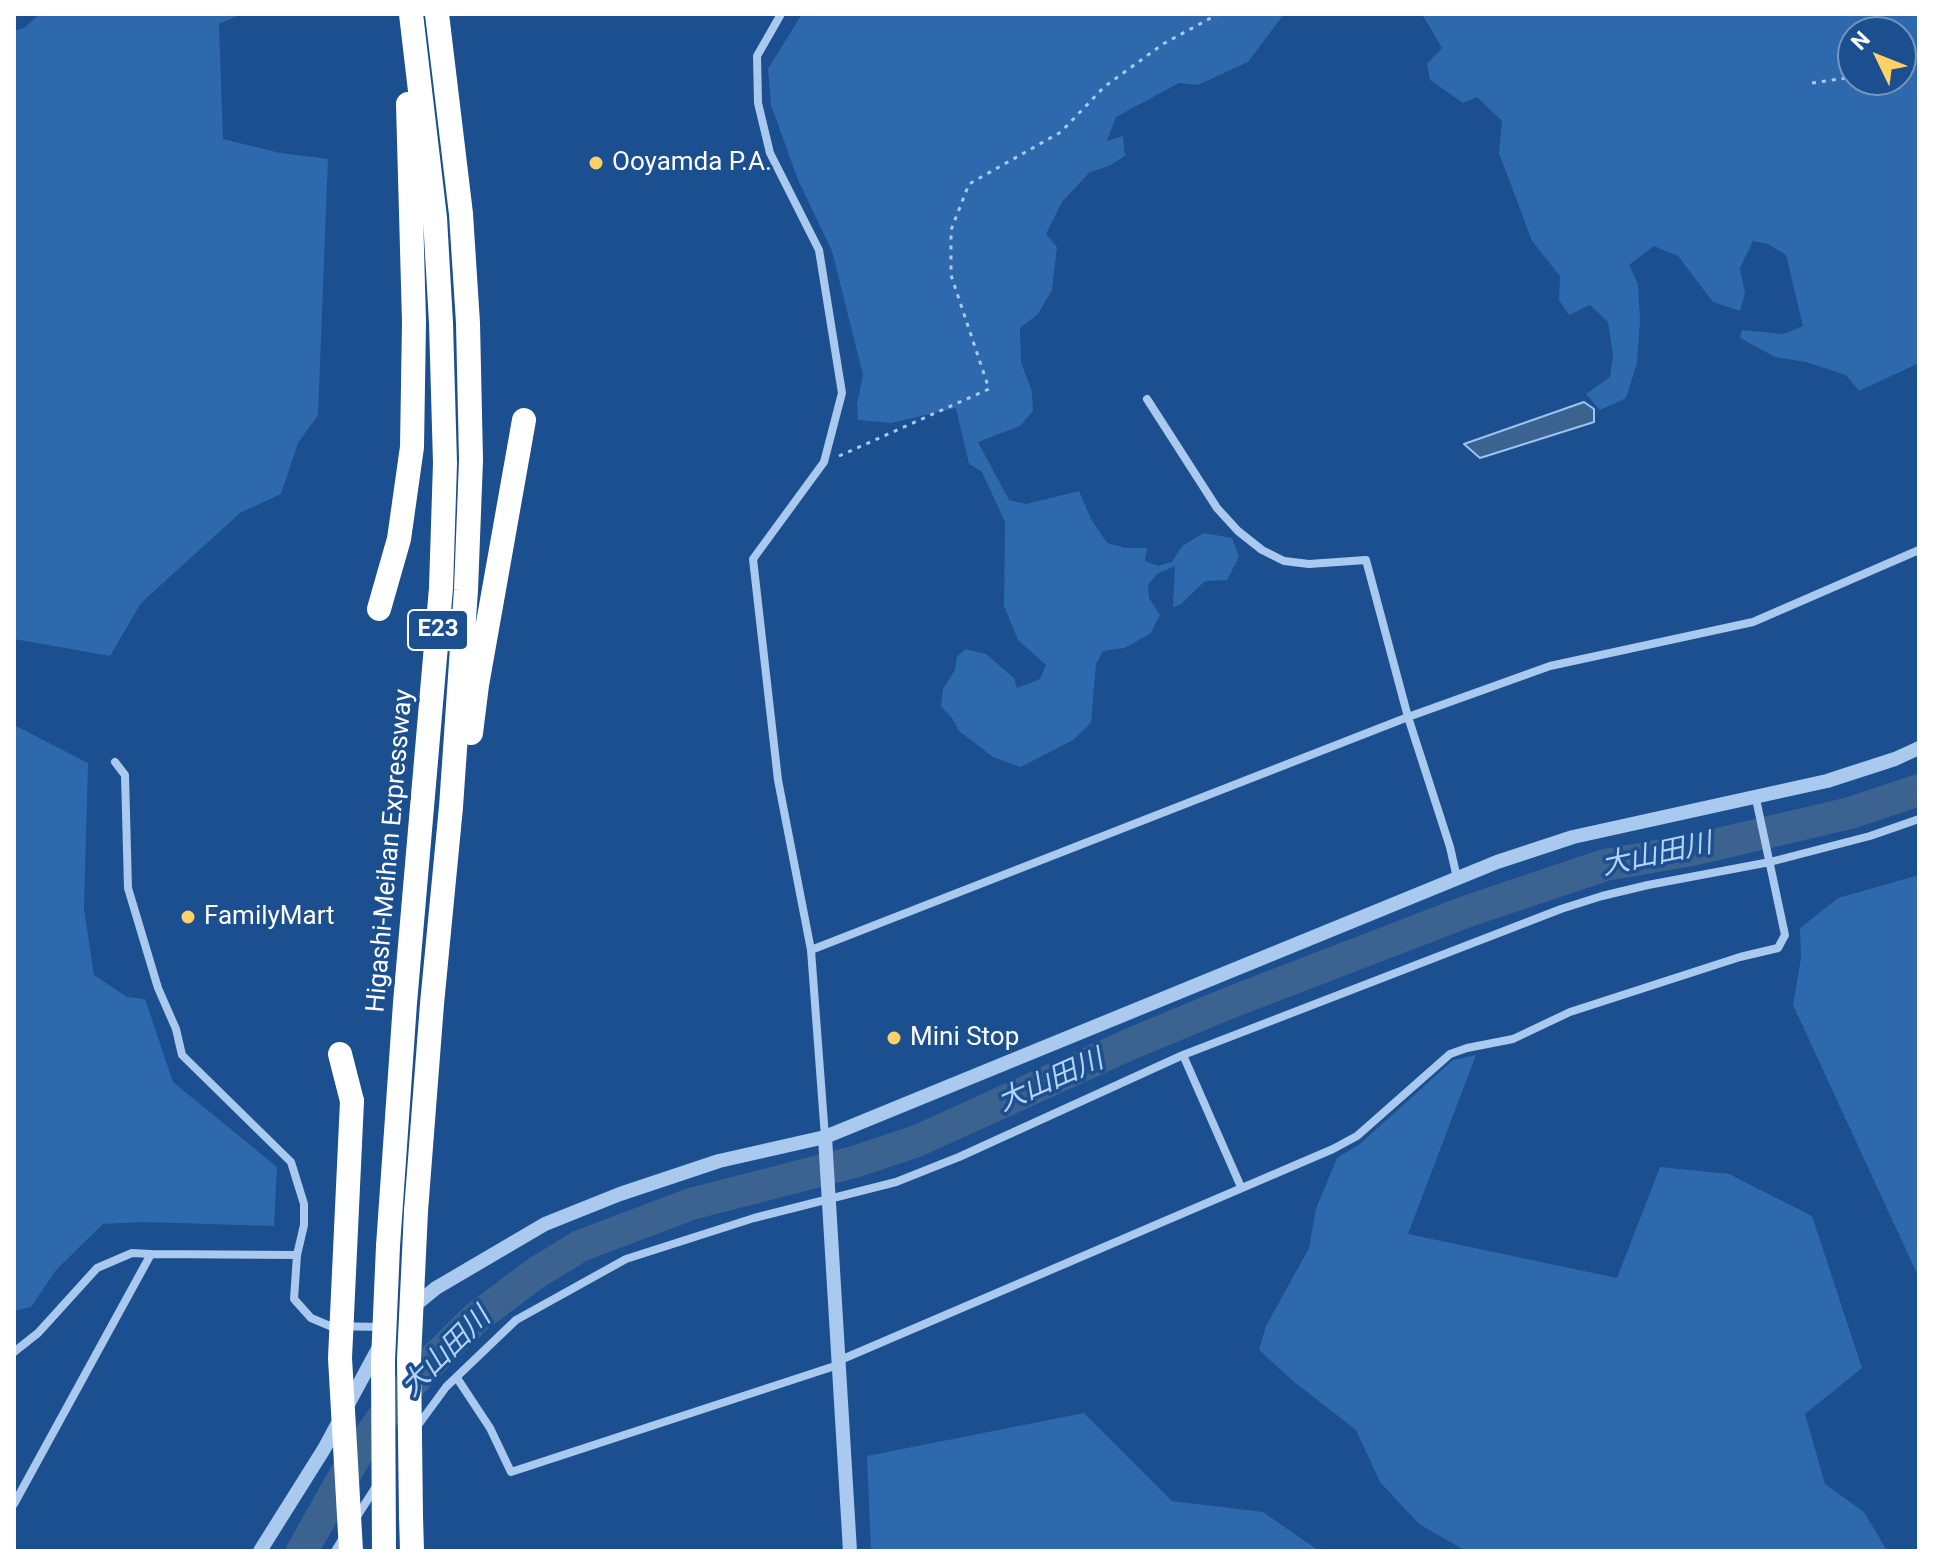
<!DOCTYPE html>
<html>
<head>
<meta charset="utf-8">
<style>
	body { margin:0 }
	#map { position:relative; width:1933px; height:1565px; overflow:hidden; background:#1b4f8f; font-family:Roboto,sans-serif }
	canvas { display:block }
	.frame { position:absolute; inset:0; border:16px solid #fff; pointer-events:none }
	.north { position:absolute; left:1837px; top:16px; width:80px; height:80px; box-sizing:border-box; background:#1b4f8f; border:2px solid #7695bc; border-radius:50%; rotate:313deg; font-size:22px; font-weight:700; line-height:32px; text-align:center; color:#fff }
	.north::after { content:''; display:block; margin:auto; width:28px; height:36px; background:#ffd166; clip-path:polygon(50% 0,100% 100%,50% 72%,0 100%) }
</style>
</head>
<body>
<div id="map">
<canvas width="1933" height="1565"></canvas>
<div class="frame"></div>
<div class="north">N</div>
</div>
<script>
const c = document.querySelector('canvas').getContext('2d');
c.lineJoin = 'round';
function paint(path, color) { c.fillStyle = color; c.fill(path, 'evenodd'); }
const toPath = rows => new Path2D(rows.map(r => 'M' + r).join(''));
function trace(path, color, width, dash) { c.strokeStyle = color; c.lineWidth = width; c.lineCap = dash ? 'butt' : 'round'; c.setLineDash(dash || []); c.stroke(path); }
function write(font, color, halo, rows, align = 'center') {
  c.font = font + ' Roboto,"Noto Sans JP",sans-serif'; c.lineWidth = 7; c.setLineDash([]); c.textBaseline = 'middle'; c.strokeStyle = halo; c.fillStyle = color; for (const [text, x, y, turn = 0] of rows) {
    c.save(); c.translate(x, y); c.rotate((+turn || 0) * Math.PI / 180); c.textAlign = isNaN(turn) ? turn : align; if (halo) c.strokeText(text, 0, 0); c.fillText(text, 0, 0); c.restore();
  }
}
paint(toPath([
	[40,14,241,14,219,24,223,139,280,153,328,159,318,415,298,443,281,494,240,513,141,603,110,656,14,639,14,31,24,28],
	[802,14,1284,14,1248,62,1198,85,1179,83,1116,117,1107,141,1123,136,1125,156,1109,166,1090,172,1062,202,1046,234,1057,247,1052,290,1038,314,1020,328,1021,362,1032,392,1033,411,1020,426,978,442,1009,500,1026,504,1079,491,1091,519,1107,543,1126,548,1147,548,1145,561,1158,566,1172,562,1182,546,1204,533,1232,538,1239,557,1227,580,1205,581,1180,605,1173,607,1175,566,1157,574,1148,585,1149,598,1160,615,1150,634,1124,648,1103,651,1096,664,1091,723,1073,740,1021,767,993,757,959,731,952,718,941,706,943,689,955,670,957,656,966,649,986,654,1014,678,1017,688,1040,679,1046,665,1018,640,1004,606,1005,522,982,472,969,464,956,408,891,423,858,420,857,404,863,375,832,251,798,180,771,105,768,69],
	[1422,14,1919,14,1919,363,1859,391,1846,375,1806,362,1775,357,1740,338,1742,330,1784,334,1803,326,1786,255,1768,244,1753,241,1740,268,1745,293,1740,311,1713,302,1678,256,1654,246,1629,265,1638,284,1640,320,1637,363,1626,398,1600,410,1586,394,1610,377,1613,355,1608,322,1590,305,1569,315,1559,300,1560,276,1532,241,1499,153,1502,121,1477,97,1463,103,1430,80,1427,64,1442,48],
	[1853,32,1901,32,1901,80,1853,80],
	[14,725,88,763,84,909,94,975,127,997,145,999,173,1082,277,1167,274,1226,142,1222,103,1224,56,1270,31,1307,14,1311],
	[1919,875,1919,1278,1793,1005,1801,958,1800,928,1838,898],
	[1476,1055,1408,1234,1617,1278,1660,1167,1729,1174,1812,1216,1862,1368,1805,1414,1825,1484,1864,1512,1887,1551,1466,1551,1419,1524,1380,1482,1356,1430,1293,1381,1259,1350,1266,1326,1309,1248,1316,1209,1337,1158,1360,1144,1453,1060],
	[1084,1413,1172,1501,1263,1512,1319,1551,871,1551,867,1456]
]), '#2e69ad');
const water = toPath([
	[1584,402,1594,409,1594,422,1480,458,1464,444,1584,402]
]);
paint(water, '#3c6290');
trace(water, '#9cc4f0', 2);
trace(toPath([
	[302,1551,355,1457,388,1410,426,1367,477,1317,536,1273,580,1246,691,1204,854,1162,917,1141,1128,1045,1229,1003,1468,911,1605,865,1692,850,1765,833,1850,813,1919,790]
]), '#3c6290', 32);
trace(toPath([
	[1901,65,1919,64],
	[1812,83,1853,77],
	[839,456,989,389,951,275,951,230,969,184,1061,132,1104,87,1163,44,1218,14]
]), '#a9c9ee', 3, [4, 6]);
trace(toPath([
	[781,14,757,56,758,103,770,153,819,250,842,393,824,462,753,559,778,780,811,950,825,1137],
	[1147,399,1217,508,1238,531,1262,550,1284,561,1309,564,1366,560,1408,717,1450,847,1457,878],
	[115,762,125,775,128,888,158,988,176,1029,182,1055,291,1162,304,1204,304,1225,297,1255,294,1299,311,1318,330,1326,381,1327],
	[811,950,1408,717,1550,666,1753,622,1919,550],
	[1183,1055,1241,1187],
	[14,1352,38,1333,97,1268,132,1253,151,1254],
	[838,1361,1333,1149,1357,1136,1450,1054,1467,1048,1513,1039,1570,1012,1740,957,1778,948,1785,935,1756,799],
	[457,1378,490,1428,511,1472,838,1365],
	[416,1428,446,1387,516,1320,626,1259,754,1218,896,1182,959,1157,1183,1055,1561,909,1602,896,1648,885,1770,862,1870,836,1919,819],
	[14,1504,151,1254,297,1255],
	[356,1518,377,1485],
	[335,1551,344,1536]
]), '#a9c9ee', 8);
trace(toPath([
	[825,1137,850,1551],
	[409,1310,436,1288,545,1224,620,1194,719,1161,825,1137,1497,862,1573,837,1827,781,1895,759,1919,748],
	[260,1551,324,1449,379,1347]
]), '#a9c9ee', 14);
trace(toPath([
	[379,609,399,539,412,447,414,322,408,104],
	[471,733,477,685,524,420],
	[340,1054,352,1101],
	[416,1211,432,1004,451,807,466,590,471,460,468,323,461,214,437,14],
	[388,1246,405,1003,441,588,445,463,441,323,435,218,411,14],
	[411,1516,412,1551]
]), '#fff', 24);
trace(toPath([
	[411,1516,409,1359,416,1211],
	[351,1551,340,1358,352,1101],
	[384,1551,383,1361,388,1246]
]), '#fff', 24);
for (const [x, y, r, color] of [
	[596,163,8,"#ffd166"],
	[188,917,8,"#ffd166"],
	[894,1038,8,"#ffd166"]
]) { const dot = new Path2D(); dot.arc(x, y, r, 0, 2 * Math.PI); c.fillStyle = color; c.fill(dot); trace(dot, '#1b4f8f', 3); }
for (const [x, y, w] of [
	[438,630,60]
]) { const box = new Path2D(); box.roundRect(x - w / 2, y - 20, w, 40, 6); c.fillStyle = '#1b4f8f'; c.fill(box); trace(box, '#fff', 2); }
write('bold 24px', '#fff', null, [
	["E23",438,630]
]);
write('26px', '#fff', '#1b4f8f', [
	["Ooyamda P.A.",612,163],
	["FamilyMart",204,917],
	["Mini Stop",910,1038]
], 'left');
write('26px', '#fff', '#1b4f8f', [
	["Higashi-Meihan Expressway",391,851,-85]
]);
write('italic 28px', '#b5d3f5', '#1b4f8f', [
	["大山田川",1657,856,-12],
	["大山田川",1051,1082,-24],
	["大山田川",447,1353,-45]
]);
</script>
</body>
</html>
